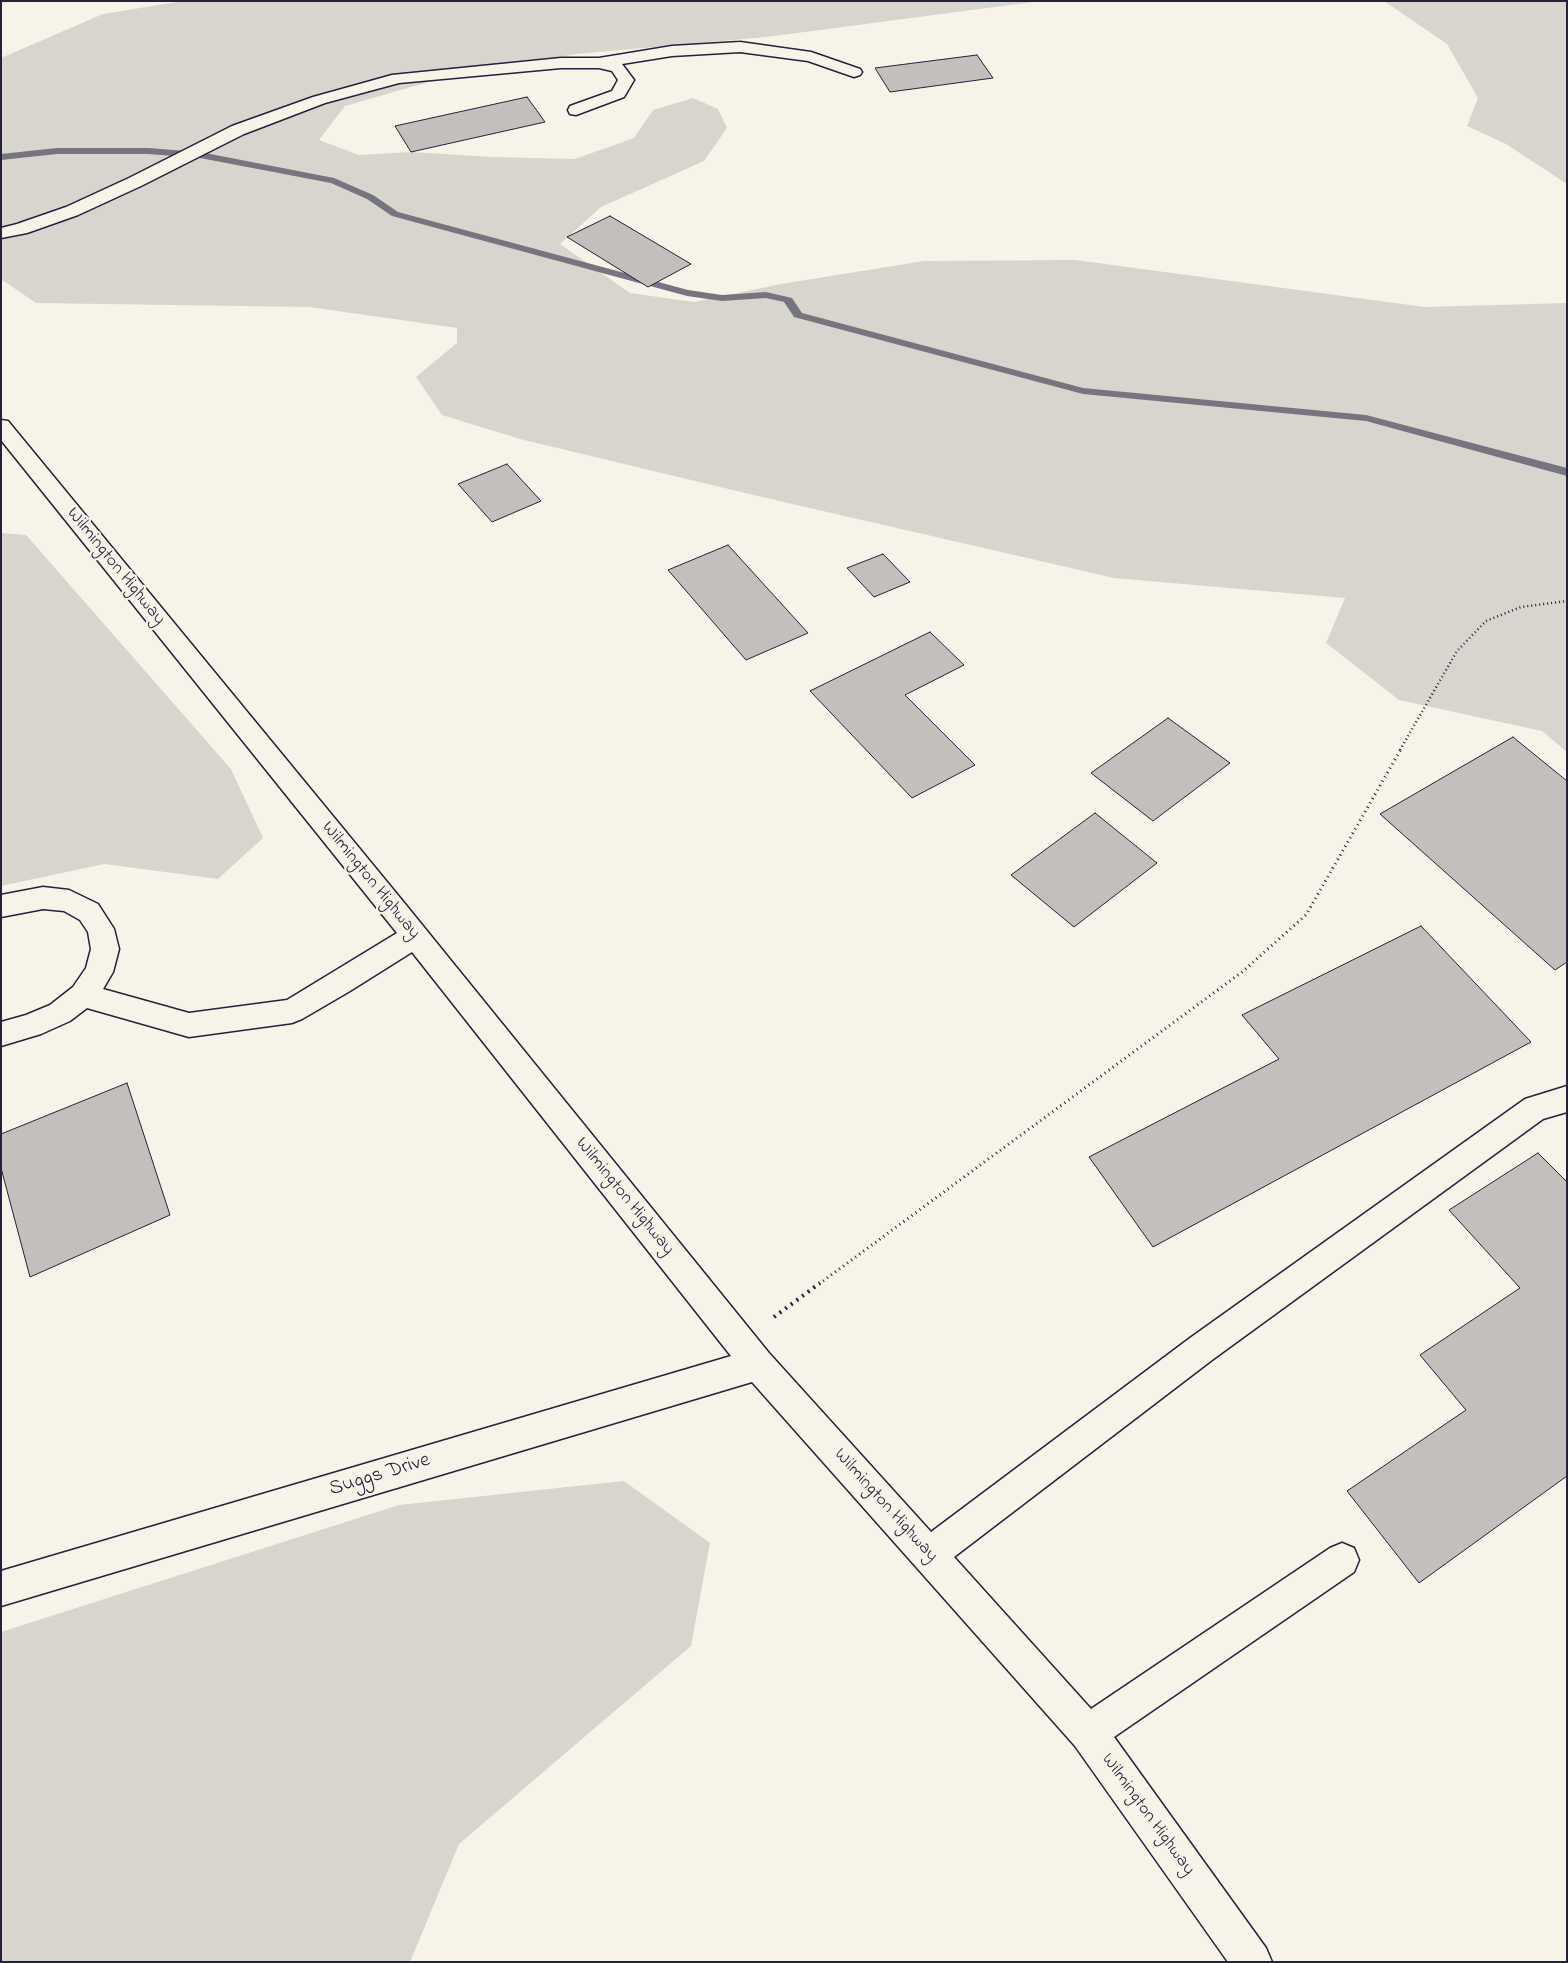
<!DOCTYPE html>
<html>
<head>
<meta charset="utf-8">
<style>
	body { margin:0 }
	#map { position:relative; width:1568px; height:1963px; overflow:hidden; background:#f7f3e8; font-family:"Indie Flower",sans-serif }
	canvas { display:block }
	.frame { position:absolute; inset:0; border:2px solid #22223b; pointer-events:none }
</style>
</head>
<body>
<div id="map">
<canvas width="1568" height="1963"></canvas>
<div class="frame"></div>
</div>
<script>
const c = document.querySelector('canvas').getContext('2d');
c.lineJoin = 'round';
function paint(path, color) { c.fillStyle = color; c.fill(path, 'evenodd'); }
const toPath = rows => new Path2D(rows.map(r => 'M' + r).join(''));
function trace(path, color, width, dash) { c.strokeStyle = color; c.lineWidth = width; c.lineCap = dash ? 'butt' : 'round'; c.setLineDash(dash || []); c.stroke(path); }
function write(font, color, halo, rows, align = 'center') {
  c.font = font + ' "Indie Flower",sans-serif'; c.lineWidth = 4.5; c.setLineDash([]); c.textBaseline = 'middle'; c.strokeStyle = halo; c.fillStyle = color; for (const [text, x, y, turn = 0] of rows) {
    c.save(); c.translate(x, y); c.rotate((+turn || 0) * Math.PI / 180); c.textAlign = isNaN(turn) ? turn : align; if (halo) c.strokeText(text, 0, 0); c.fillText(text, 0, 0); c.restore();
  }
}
paint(toPath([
	[183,1,1041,1,766,37,576,54,446,77,345,106,319,140,359,155,411,152,493,157,575,159,634,138,653,110,693,98,718,109,727,128,704,161,601,207,560,244,630,293,694,302,781,284,924,261,1075,260,1425,307,1567,303,1567,752,1542,731,1399,700,1326,643,1345,598,1114,578,762,497,520,439,442,415,416,377,457,343,457,328,309,307,36,303,1,279,1,58,103,14],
	[1384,1,1567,1,1567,184,1506,144,1467,126,1478,98,1447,44],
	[1,533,26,535,231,769,263,838,218,879,104,864,1,886],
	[624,1481,710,1543,691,1646,459,1844,410,1962,1,1962,1,1632,399,1505]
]), '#d8d5cf');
paint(toPath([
	[57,148,148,148,200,152,334,178,373,195,398,212,688,290,722,295,766,292,792,298,802,313,1083,388,1366,415,1567,468,1567,476,1366,421,1083,394,794,317,784,302,766,298,722,301,687,296,392,216,367,199,331,183,200,158,148,154,57,154,1,160,1,154,57,148]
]), '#76747f');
const building = toPath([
	[977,55,993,78,890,92,875,68,977,55],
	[527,97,545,122,411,152,395,126,527,97],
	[610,216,691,264,648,287,567,237,610,216],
	[507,464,541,501,492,522,458,484,507,464],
	[728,545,808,633,746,660,668,570,728,545],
	[883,554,910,582,874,597,847,568,883,554],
	[930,632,964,665,905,695,975,765,912,798,810,691,930,632],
	[1168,718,1230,763,1153,821,1091,773,1168,718],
	[1513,737,1567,781,1567,962,1555,970,1380,814,1513,737],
	[1095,813,1157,863,1074,927,1011,875,1095,813],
	[1421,926,1531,1042,1153,1247,1089,1157,1279,1059,1242,1015,1421,926],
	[127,1083,170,1215,30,1277,1,1168,1,1134,127,1083],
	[1538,1153,1567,1182,1567,1476,1419,1583,1347,1491,1466,1410,1420,1355,1520,1288,1449,1210,1538,1153]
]);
paint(building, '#c2bfbd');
trace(building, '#22223b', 1);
const minor = toPath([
	[740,42,811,52,860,69,862,72,860,75,854,77,808,61,740,52,672,56,622,64,634,80,624,97,576,115,570,114,568,110,570,106,612,91,618,80,612,71,599,68,561,68,399,83,325,103,244,134,141,186,78,215,27,233,1,238,1,228,17,224,66,207,129,178,232,126,313,97,392,75,561,58,599,58,672,46,740,42],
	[1,420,8,421,406,905,769,1353,931,1532,1190,1338,1525,1099,1567,1086,1567,1112,1543,1119,1212,1360,954,1557,1091,1709,1330,1548,1342,1543,1354,1548,1359,1560,1354,1572,1114,1737,1266,1948,1272,1962,1228,1962,1075,1746,752,1382,1,1606,1,1571,731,1356,412,952,350,991,302,1019,292,1023,189,1037,87,1008,70,1021,41,1034,1,1046,1,1022,26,1015,50,1005,73,987,86,968,91,949,88,932,80,920,64,911,43,909,1,917,1,895,43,887,69,890,98,904,114,929,119,949,113,972,103,989,189,1013,287,1000,397,933,1,440,1,420]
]);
trace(minor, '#22223b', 3);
trace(toPath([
	[1400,750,1457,651,1486,621,1521,607,1567,601]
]), '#22223b', 2.5, [1, 3]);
trace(toPath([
	[819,1284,1242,972,1306,915,1401,749]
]), '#22223b', 3, [1, 4]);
trace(toPath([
	[774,1317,820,1283]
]), '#22223b', 4, [2, 5]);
paint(minor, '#f7f3e8');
write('18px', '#22223b', '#f7f3e8', [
	["Wilmington Highway",115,567,51],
	["Wilmington Highway",370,881,51],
	["Wilmington Highway",624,1197,51],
	["Wilmington Highway",885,1506,48],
	["Wilmington Highway",1147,1815,54]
]);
write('21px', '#22223b', '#f7f3e8', [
	["Suggs Drive",380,1476,-17]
]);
</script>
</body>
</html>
